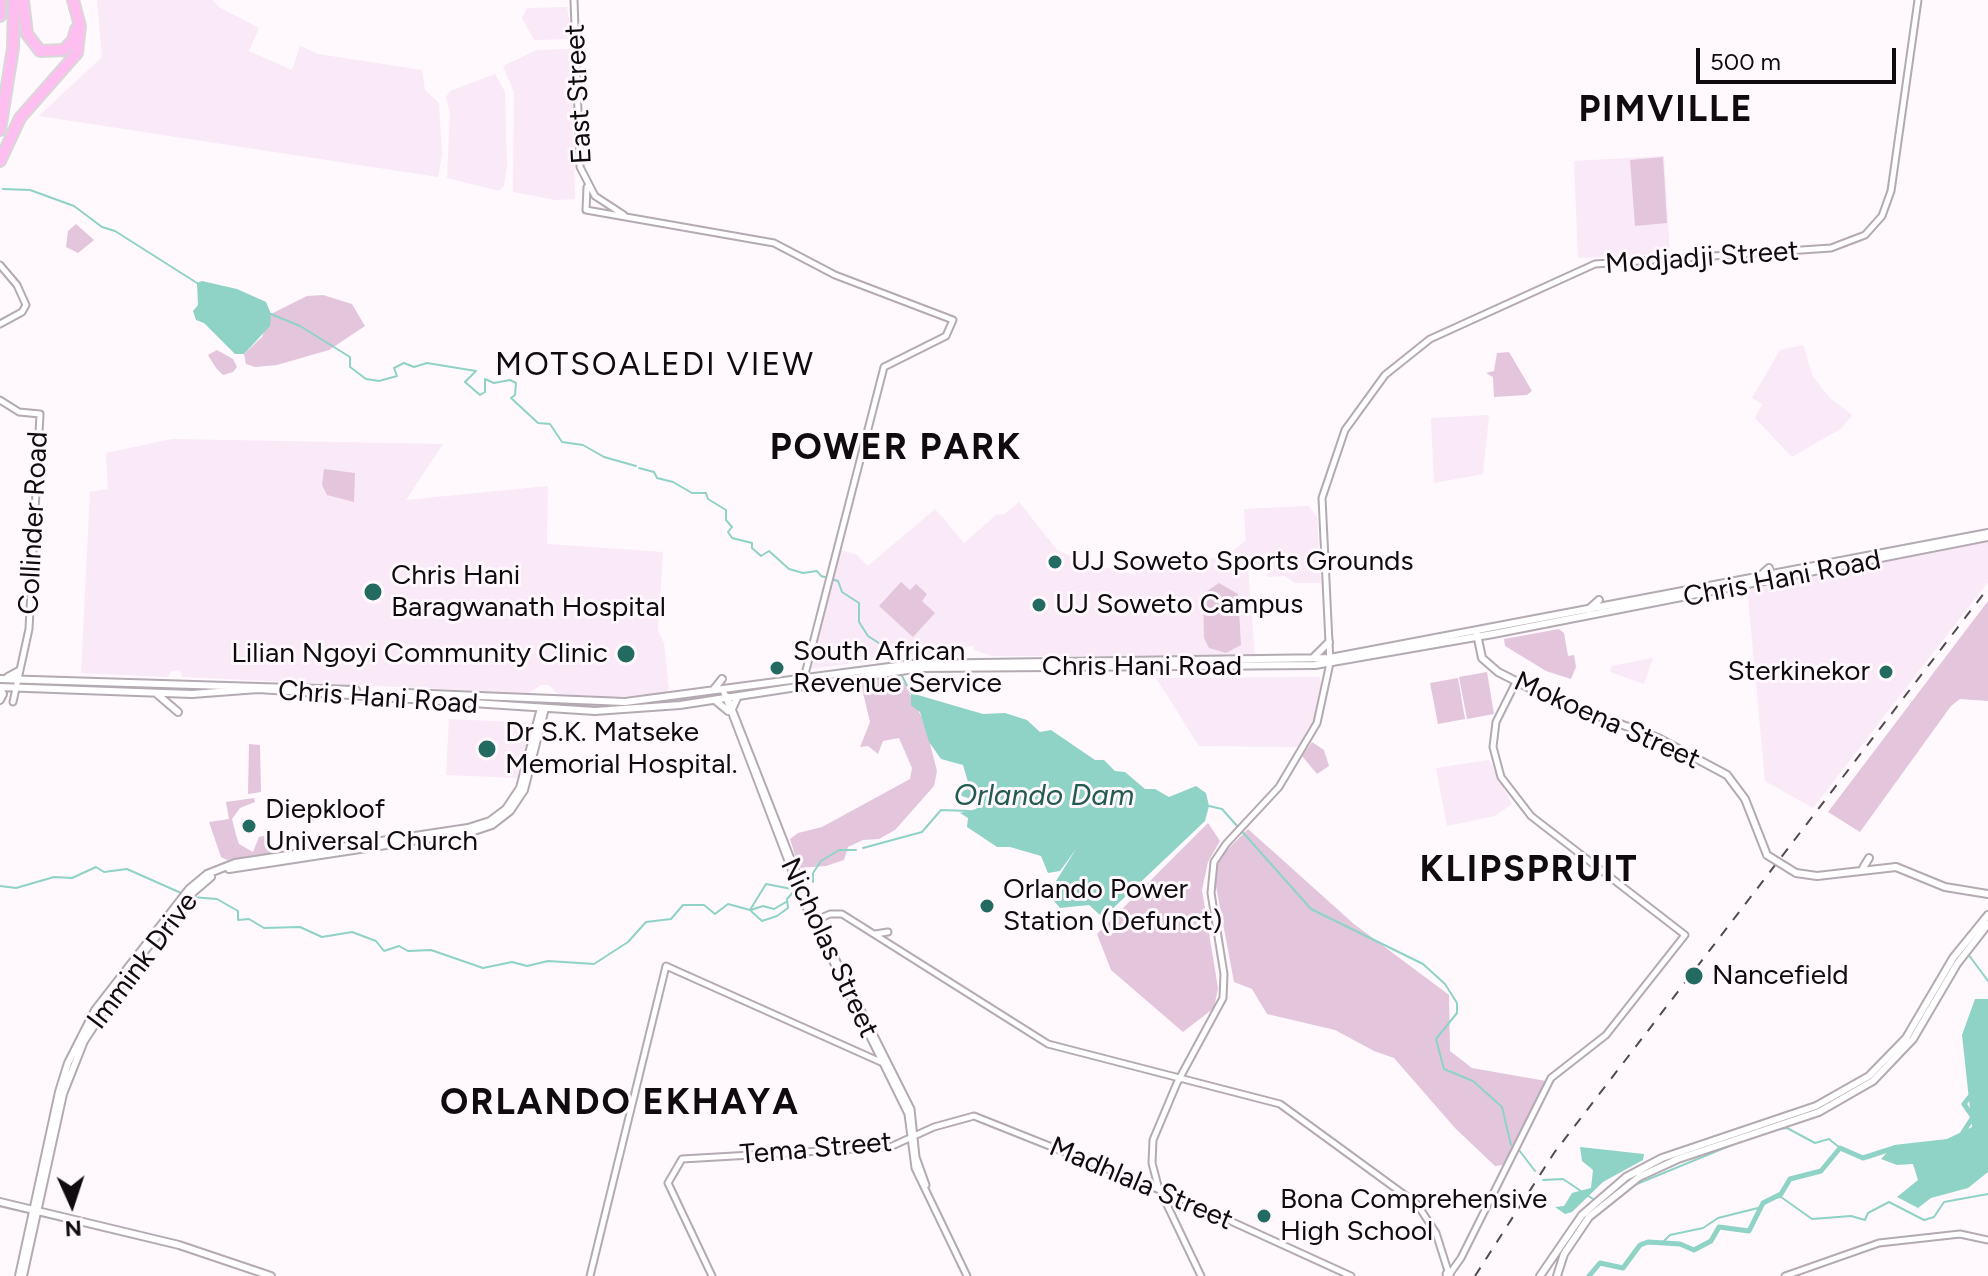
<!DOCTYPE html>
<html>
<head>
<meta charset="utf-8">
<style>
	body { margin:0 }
	#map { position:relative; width:1988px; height:1276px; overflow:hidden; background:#fff8fd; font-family:Figtree,sans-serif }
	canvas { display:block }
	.north { position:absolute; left:32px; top:1164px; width:80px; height:80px; -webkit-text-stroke:6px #fff8fd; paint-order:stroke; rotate:177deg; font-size:22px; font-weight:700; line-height:32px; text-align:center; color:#0f0b0e }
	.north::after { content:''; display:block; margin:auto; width:28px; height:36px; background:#0f0b0e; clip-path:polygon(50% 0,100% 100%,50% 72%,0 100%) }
	.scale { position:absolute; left:1696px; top:48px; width:200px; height:36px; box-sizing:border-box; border:4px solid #0f0b0e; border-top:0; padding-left:10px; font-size:24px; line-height:28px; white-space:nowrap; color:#0f0b0e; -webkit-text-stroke:6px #fff8fd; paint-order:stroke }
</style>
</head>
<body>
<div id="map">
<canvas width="1988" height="1276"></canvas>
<div class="north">N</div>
<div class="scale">500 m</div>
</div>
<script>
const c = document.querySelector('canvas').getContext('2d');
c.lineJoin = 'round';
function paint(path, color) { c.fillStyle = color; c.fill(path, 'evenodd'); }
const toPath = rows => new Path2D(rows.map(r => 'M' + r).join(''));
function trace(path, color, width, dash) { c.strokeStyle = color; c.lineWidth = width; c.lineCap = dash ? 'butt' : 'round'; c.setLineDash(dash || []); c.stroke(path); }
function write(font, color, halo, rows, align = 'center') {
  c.font = font + ' Figtree,sans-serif'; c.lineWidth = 6; c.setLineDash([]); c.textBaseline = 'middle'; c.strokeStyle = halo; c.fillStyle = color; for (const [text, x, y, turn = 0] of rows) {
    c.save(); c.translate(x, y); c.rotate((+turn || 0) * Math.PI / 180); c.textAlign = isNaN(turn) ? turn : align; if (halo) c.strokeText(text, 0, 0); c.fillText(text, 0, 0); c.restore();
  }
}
paint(toPath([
	[97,0,213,0,219,7,259,28,249,51,292,70,300,46,318,54,422,70,425,90,439,103,442,154,438,177,39,116,102,57],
	[567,7,572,35,569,39,534,40,522,18,527,8],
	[571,49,575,199,556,200,513,192,514,92,503,66,537,50],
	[495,74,505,92,507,166,504,186,499,191,447,178,450,114,446,97,450,91],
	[1664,156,1670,254,1578,258,1574,161],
	[1803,345,1813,377,1829,397,1852,415,1842,428,1792,457,1755,418,1762,404,1752,398,1780,350],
	[1489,415,1483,474,1434,483,1431,418],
	[172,439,443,444,406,500,548,486,547,544,663,552,658,631,664,643,669,689,666,693,611,697,558,694,549,685,541,685,529,693,182,677,180,670,171,671,168,677,81,673,90,492,108,489,106,453],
	[1019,502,1057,550,1085,562,1136,575,1136,560,1224,558,1246,540,1244,509,1309,506,1317,517,1321,583,1295,583,1285,576,1267,577,1267,564,1248,566,1255,656,992,656,974,650,973,646,964,647,964,656,900,657,810,669,840,550,857,555,868,566,935,509,964,543,996,515,1005,514],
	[1988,539,1988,582,1813,808,1765,781,1747,586],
	[1653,658,1644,684,1610,672,1611,666],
	[1319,677,1323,686,1319,690,1313,726,1299,747,1199,746,1156,678],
	[449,719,533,723,519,778,446,775],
	[1489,760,1512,804,1495,816,1447,826,1436,768]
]), '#fae9f6');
paint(toPath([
	[1663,157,1667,223,1635,226,1630,160],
	[76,224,94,240,78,253,66,247,68,231],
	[323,295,352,304,365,326,329,350,277,365,255,367,246,364,244,354,262,337,271,314,307,296],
	[217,350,233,359,237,367,233,372,223,375,216,368,208,355],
	[1509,352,1532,391,1527,395,1494,397,1493,377,1486,373,1494,371,1497,353],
	[324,469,355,473,354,502,327,495,322,485],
	[901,582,910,590,916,584,927,594,922,601,935,613,913,637,879,606],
	[1219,583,1238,594,1241,645,1226,653,1209,648,1204,638,1203,594],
	[1988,601,1988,701,1960,699,1951,706,1860,832,1828,812],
	[1559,629,1564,633,1568,656,1574,655,1576,667,1571,679,1546,671,1505,646,1504,639],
	[892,671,902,678,925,724,937,771,934,786,895,830,879,839,863,840,848,847,844,860,826,866,799,868,790,839,798,833,822,827,910,779,912,768,899,738,883,741,878,754,868,746,860,747,870,722,861,684,834,689,833,683],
	[1487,672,1494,714,1467,719,1459,677],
	[1458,678,1465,719,1438,724,1430,683],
	[1312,742,1324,750,1329,766,1317,774,1302,756],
	[249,744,260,745,261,792,248,794],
	[254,798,255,802,240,808,232,819,236,835,239,844,253,852,259,837,268,835,271,853,227,860,221,857,209,822,229,819,226,802],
	[1208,823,1220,841,1208,862,1202,890,1218,988,1214,1008,1183,1032,1111,970,1097,934],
	[1248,829,1354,924,1449,995,1450,1051,1472,1068,1546,1081,1503,1165,1495,1166,1455,1128,1394,1058,1374,1051,1335,1030,1267,1014,1252,989,1234,982,1214,876,1221,856]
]), '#e3c6dc');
paint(toPath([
	[202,281,237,289,266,302,271,314,270,326,244,354,235,354,204,323,196,320,193,311,198,305,197,283],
	[911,693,983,714,1005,713,1027,720,1040,732,1051,730,1095,760,1104,760,1115,771,1125,772,1145,789,1155,789,1169,797,1196,786,1206,793,1209,806,1205,821,1107,914,1100,915,1089,905,1060,908,1048,894,1076,849,1060,871,1048,873,1041,856,1010,847,997,847,967,827,968,818,960,813,976,809,982,803,959,795,968,782,963,765,941,759,929,742,920,712,911,705],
	[1975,999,1988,999,1988,1172,1968,1188,1931,1198,1918,1208,1897,1197,1918,1180,1913,1164,1897,1165,1881,1159,1894,1145,1947,1139,1972,1127,1962,1035],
	[1580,1147,1644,1154,1643,1160,1603,1182,1572,1212,1565,1214,1555,1207,1564,1206,1572,1193,1591,1188,1593,1170,1582,1161]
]), '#8fd2c6');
trace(toPath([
	[3,189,30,190,74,206,102,227,115,231,197,283],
	[271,314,300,326,350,357,350,367,366,379,379,381,397,376,394,368,404,363,414,367,427,363,476,371,465,382,480,395,485,392,485,379,494,383,510,380,516,383,515,395,511,398,538,423,550,424,562,442,583,445,604,457,636,466],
	[639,468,654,472,657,478,673,482,692,493,706,493,708,499,726,510,726,520,732,527,728,532,732,538,752,543,752,548,761,556,769,551,789,569,803,573,817,571,821,576,838,581,842,592,859,603,859,622,868,636,891,651,895,660],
	[901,674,911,693],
	[1209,806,1222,809,1311,909,1423,964,1445,984,1457,1003,1457,1013,1436,1039,1444,1069,1473,1081,1502,1107,1511,1145],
	[863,848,922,832,941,810,969,811],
	[813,882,813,873,821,861,839,850,856,850],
	[0,886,16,888,54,877,72,878,96,867,104,872,127,869,181,893],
	[191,897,217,899,238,911,238,920,249,919,264,928,300,927,322,937,352,932,376,941,384,951,399,946,408,951,431,950,483,968,512,962,527,966,548,961,594,964,628,942,646,922,671,919,683,905,704,905,715,914,728,904,750,910,766,884,797,890],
	[751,910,763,906,774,909,786,902],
	[751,911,762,921,777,916,788,908,787,899,795,890],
	[1968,954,1988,981],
	[1773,1130,1787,1128,1815,1143,1829,1139,1840,1148],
	[1519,1150,1535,1171],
	[1543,1180,1563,1179,1593,1199],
	[1632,1186,1751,1137],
	[1774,1198,1781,1197,1812,1219,1851,1216,1865,1220,1868,1213,1889,1202,1924,1220,1934,1217,1944,1202,1988,1194],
	[1663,1242,1670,1235,1703,1228,1718,1218,1758,1208]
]), '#8fd2c6', 2);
trace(toPath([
	[1962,1134,1973,1117,1964,1104,1972,1094],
	[1589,1276,1600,1263,1623,1268,1640,1245,1648,1242,1680,1244,1694,1250,1711,1241,1719,1227,1749,1231,1763,1203,1781,1194,1790,1179,1821,1171,1840,1148,1863,1158,1894,1148]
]), '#8fd2c6', 5);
const tertiary = toPath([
	[574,0,580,167,595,196,624,215],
	[587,187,586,210,774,243,835,275,953,320,946,336,884,367,804,678],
	[0,265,17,285,26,305,22,312,0,324],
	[0,400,19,412,40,414,29,629,13,702],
	[723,690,804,903,908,1114,915,1168,967,1276],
	[727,696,811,910,911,1109,916,1157,926,1185],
	[812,922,830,914,842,914,1048,1044,1280,1104,1417,1204,1436,1233,1448,1271],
	[875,934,888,932],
	[1448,1271,1451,1272,1450,1275,1446,1274,1448,1271],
	[1451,1272,1461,1258,1551,1078,1606,1035,1685,935,1531,816,1501,777,1493,747,1496,722,1516,682],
	[590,1276,666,966,883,1063],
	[712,1276,668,1183,682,1159,890,1147,934,1127,974,1116,1180,1198,1351,1276],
	[1201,1276,1158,1186,1152,1163,1153,1140,1177,1083,1223,998,1224,974,1211,893,1214,862,1226,844,1279,787,1317,723,1330,663,1322,498,1345,430,1385,375,1430,339,1595,264,1831,248,1865,235,1882,216,1891,191,1918,0],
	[1785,1276,1879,1243,1960,1234,1988,1240]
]);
const secondary = toPath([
	[1760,576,1769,568],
	[1589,609,1599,600],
	[1477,634,1482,658,1498,672,1547,697,1658,738,1727,775,1745,799,1767,855],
	[1313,658,1329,642],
	[8,677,19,671],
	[0,679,356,690],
	[0,687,192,694,258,689,595,711,680,705,920,668,1315,665,1493,634,1988,537],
	[0,688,3,694,0,700],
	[714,689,722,679],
	[407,693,625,702,912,664,1330,658,1988,533],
	[157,694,178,712],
	[716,701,728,711],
	[732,709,737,698],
	[1863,868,1869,858],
	[229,869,471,832,492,825,510,811,524,790,545,708],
	[1796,873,1817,876,1896,867,1945,887,1988,894],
	[0,1202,179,1245,271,1276],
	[19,1276,59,1092,68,1063,95,1010,189,889,207,874,235,863,468,828,490,821,506,809,520,788,541,708],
	[23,1276,63,1094,84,1041,134,964,190,895,211,877],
	[1540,1276,1582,1215,1626,1177,1662,1158,1816,1106,1869,1076,1906,1038,1953,958,1988,915],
	[1557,1276,1564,1254,1589,1217,1639,1177,1678,1159,1819,1112,1873,1081,1913,1039,1957,964,1988,924]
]);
const motorway = toPath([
	[23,0,27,34,40,51,64,50,73,40,76,29],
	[0,16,0,0],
	[0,130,13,48,14,0],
	[0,161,20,118,77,53,80,26,73,0]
]);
trace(tertiary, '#b4aab2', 9);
trace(secondary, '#b4aab2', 10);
trace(motorway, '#d9d8d8', 14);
trace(tertiary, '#fff', 5);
trace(secondary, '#fff', 6);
trace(motorway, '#febff0', 10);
trace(toPath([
	[1475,1276,1554,1153,1988,588]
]), '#504b4f', 2, [10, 10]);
const secondaryBridge = toPath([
	[1767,855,1796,873]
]);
trace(secondaryBridge, '#b4aab2', 10, []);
trace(secondaryBridge, '#fff', 6);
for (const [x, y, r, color] of [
	[1055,562,8,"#236b61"],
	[373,592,10,"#236b61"],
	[1039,605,8,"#236b61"],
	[626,654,10,"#236b61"],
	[777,668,8,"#236b61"],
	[1886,672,8,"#236b61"],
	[487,749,10,"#236b61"],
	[249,826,8,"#236b61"],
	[987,906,8,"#236b61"],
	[1694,976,10,"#236b61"],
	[1264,1216,8,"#236b61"]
]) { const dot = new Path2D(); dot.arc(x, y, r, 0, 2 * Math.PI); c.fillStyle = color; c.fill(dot); trace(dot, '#fff8fd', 3); }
write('28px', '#0f0b0e', '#fff8fd', [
	["East Street",579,94,-93],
	["Modjadji Street",1702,258,-4],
	["Collinder Road",34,523,-87],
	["Chris Hani Road",1782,579,-11],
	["Chris Hani Road",1142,667],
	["Chris Hani Road",378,698,4],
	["Mokoena Street",1607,721,24],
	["Nicholas Street",829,948,65],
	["Immink Drive",143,961,-53],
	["Tema Street",816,1149,-5],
	["Madhlala Street",1141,1184,23]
]);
write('28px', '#0f0b0e', '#fff8fd', [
	["UJ Soweto Sports Grounds",1071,562],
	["Chris Hani",391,576],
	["Baragwanath Hospital",391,608],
	["UJ Soweto Campus",1055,605],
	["South African",793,652],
	["Revenue Service",793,684],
	["Lilian Ngoyi Community Clinic",608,654,"right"],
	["Sterkinekor",1870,672,"right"],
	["Dr S.K. Matseke",505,733],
	["Memorial Hospital.",505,765],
	["Diepkloof",265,810],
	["Universal Church",265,842],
	["Orlando Power",1003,890],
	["Station (Defunct)",1003,922],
	["Nancefield",1712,976],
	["Bona Comprehensive",1280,1200],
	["High School",1280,1232]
], 'left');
write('italic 30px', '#235a52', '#fff8fd', [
	["Orlando Dam",1044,796]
]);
c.letterSpacing = '2px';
write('32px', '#0f0b0e', '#fff8fd', [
	["MOTSOALEDI VIEW",655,366]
]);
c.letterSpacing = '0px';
c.letterSpacing = '2px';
write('bold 36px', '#0f0b0e', '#fff8fd', [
	["PIMVILLE",1666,110],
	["POWER PARK",896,448],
	["KLIPSPRUIT",1529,870],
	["ORLANDO EKHAYA",620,1103]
]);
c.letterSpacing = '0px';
</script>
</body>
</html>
